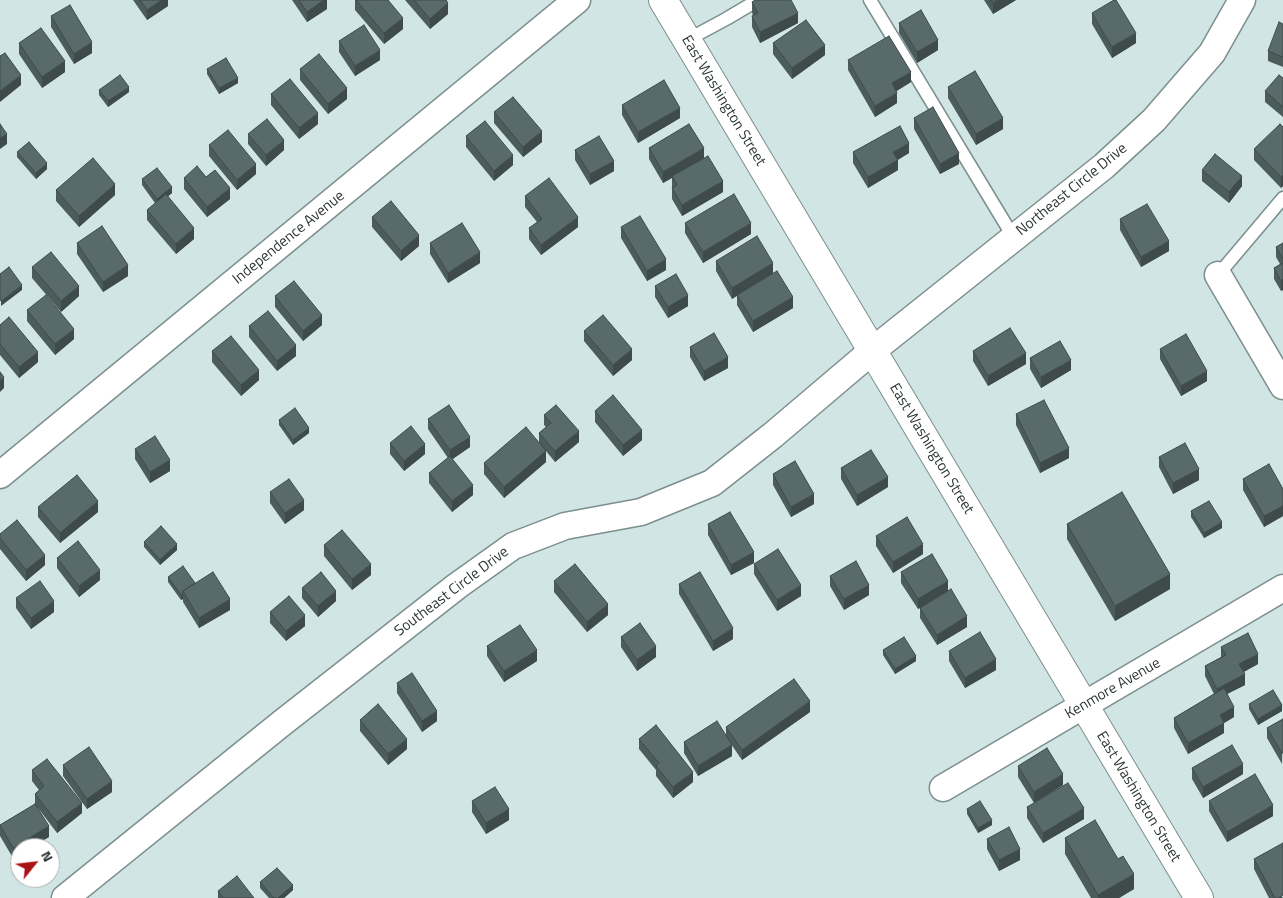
<!DOCTYPE html>
<html>
<head>
<meta charset="utf-8">
<style>
	body { margin:0 }
	#map { position:relative; width:1283px; height:898px; overflow:hidden; background:#d1e5e4; font-family:"Titillium Web",sans-serif }
	canvas { display:block }
	.north { position:absolute; left:10px; top:838px; width:50px; height:50px; box-sizing:border-box; background:#fff; border:1px solid #acafaf; border-radius:50%; rotate:61deg; font-size:14px; font-weight:700; line-height:20px; text-align:center; color:#2f3837 }
	.north::after { content:''; display:block; margin:auto; width:18px; height:22px; background:#a81316; clip-path:polygon(50% 0,100% 100%,50% 72%,0 100%) }
</style>
</head>
<body>
<div id="map">
<canvas width="1283" height="898"></canvas>
<div class="north">N</div>
</div>
<script>
const c = document.querySelector('canvas').getContext('2d');
c.lineJoin = 'round';
const toPath = rows => new Path2D(rows.map(r => 'M' + r).join(''));
function trace(path, color, width, dash) { c.strokeStyle = color; c.lineWidth = width; c.lineCap = dash ? 'butt' : 'round'; c.setLineDash(dash || []); c.stroke(path); }
function paint(path, color) { c.fillStyle = color; c.fill(path, 'evenodd'); }
function write(font, color, halo, rows, align = 'center') {
  c.font = font + ' "Titillium Web",sans-serif'; c.lineWidth = 5; c.setLineDash([]); c.textBaseline = 'middle'; c.strokeStyle = halo; c.fillStyle = color; for (const [text, x, y, turn = 0] of rows) {
    c.save(); c.translate(x, y); c.rotate((+turn || 0) * Math.PI / 180); c.textAlign = isNaN(turn) ? turn : align; if (halo) c.strokeText(text, 0, 0); c.fillText(text, 0, 0); c.restore();
  }
}
const service = toPath([
	[870,0,1014,238],
	[687,40,726,19,758,0],
	[1218,275,1283,198]
]);
const minor = toPath([
	[1218,275,1283,386],
	[0,475,577,0],
	[943,788,1283,588],
	[65,898,282,723,457,586,513,546,565,526,641,512,712,483,773,435,872,351,1104,166,1154,120,1212,53,1242,0]
]);
const tertiary = toPath([
	[663,0,1199,898]
]);
trace(service, '#7c8f8e', 15);
trace(minor, '#7c8f8e', 29);
trace(tertiary, '#7c8f8e', 30);
trace(service, '#fff', 12);
trace(minor, '#fff', 26);
trace(tertiary, '#fff', 28);
paint(toPath([
	[133,0,168,0,168,6,147,20],
	[292,0,327,0,327,9,307,22],
	[355,0,388,0,403,29,384,44,355,10],
	[405,0,446,0,448,14,430,29],
	[984,0,1016,0,993,14],
	[752,2,798,23,760,43,752,27,752,16,753,16,752,12],
	[1092,13,1136,43,1112,58,1092,24],
	[51,16,92,53,74,64,51,27],
	[899,23,938,50,917,63,899,33],
	[1283,24,1283,67,1268,61,1268,51],
	[339,41,380,60,355,76,339,52],
	[19,43,65,72,42,88,19,54],
	[773,43,825,55,792,79,773,54],
	[848,60,911,82,896,91,897,103,875,117,848,70],
	[207,69,238,83,219,94,207,74],
	[300,69,347,99,328,114,300,80],
	[1283,78,1283,117,1265,102,1265,91],
	[948,87,1003,129,976,145,948,98],
	[99,90,129,92,108,107,99,95],
	[271,94,318,124,299,139,271,105],
	[622,105,680,118,638,143,622,115],
	[494,112,542,142,523,157,494,123],
	[914,118,959,164,940,174,914,129],
	[1283,127,1283,186,1281,188,1254,160,1254,149],
	[248,134,284,150,266,166,248,144],
	[466,136,513,165,494,181,466,147],
	[209,145,256,174,237,190,209,156],
	[649,148,704,158,723,192,682,216,672,199,672,178,663,183,649,159],
	[575,150,614,171,590,185,575,160],
	[17,152,47,169,36,179,17,157],
	[853,152,909,153,898,160,898,170,868,188,853,163],
	[1202,170,1242,186,1229,203,1202,181],
	[206,177,230,199,207,217,184,189,184,178],
	[142,179,172,193,168,196,194,239,176,254,147,220,147,210,155,203,142,185],
	[56,190,115,195,79,227,56,201],
	[525,196,578,227,541,255,529,239,529,228,537,222,525,207],
	[372,217,419,246,401,261,372,227],
	[1120,219,1169,251,1141,267,1120,230],
	[685,223,751,234,703,263,685,233],
	[621,227,666,270,647,281,621,238],
	[77,243,128,276,103,292,77,254],
	[430,243,480,263,448,283,430,254],
	[1283,243,1283,290,1281,291,1274,279,1274,268,1280,264,1276,257,1276,247],
	[716,261,773,273,793,308,753,332,737,305,737,295,732,299,716,271],
	[32,267,79,296,61,312,32,278],
	[655,286,688,306,668,318,655,297],
	[275,296,322,325,303,341,275,307],
	[27,310,74,339,55,355,27,321],
	[0,325,38,362,19,378,0,355],
	[249,326,296,356,277,371,249,337],
	[584,331,632,360,613,376,584,341],
	[690,347,728,368,704,381,690,357],
	[1160,349,1207,381,1181,396,1160,359],
	[212,351,259,380,241,396,212,362],
	[973,351,1026,364,988,386,973,361],
	[1030,358,1071,370,1041,388,1030,369],
	[595,411,642,440,623,456,595,422],
	[1016,414,1069,458,1040,473,1016,425],
	[544,415,579,442,555,462,546,451,546,462,504,498,484,474,484,463,539,443,539,433,546,427,544,425],
	[428,419,470,447,452,459,473,495,452,512,429,483,429,473,448,458,428,429],
	[279,420,309,433,293,445,279,425],
	[390,443,425,454,404,471,390,454],
	[135,449,170,471,150,483,135,459],
	[1159,457,1199,480,1173,494,1159,467],
	[841,468,888,487,857,506,841,479],
	[773,474,814,504,791,517,773,485],
	[1243,479,1283,489,1283,516,1264,527,1243,490],
	[270,492,304,510,285,524,270,503],
	[38,507,98,512,60,543,38,517],
	[1191,511,1222,528,1204,538,1191,517],
	[708,524,754,563,731,575,708,535],
	[1067,524,1170,589,1115,621,1067,539],
	[0,534,45,565,26,581,0,549],
	[876,536,923,554,893,573,876,546],
	[144,542,177,550,160,565,144,547],
	[324,545,371,575,352,590,324,556],
	[57,558,100,580,79,597,57,568],
	[754,564,801,596,777,611,754,574],
	[901,572,948,591,967,627,937,645,920,618,920,608,927,604,918,609,901,583],
	[830,576,869,595,844,610,830,586],
	[168,577,195,583,230,610,199,628,183,602,183,599,181,600,168,582],
	[554,581,608,615,587,632,554,592],
	[679,584,733,639,713,651,679,594],
	[302,588,336,601,318,617,302,598],
	[16,598,54,612,31,629,16,608],
	[270,612,305,626,286,641,270,623],
	[621,637,656,657,637,671,621,647],
	[487,646,537,661,504,682,487,656],
	[1221,647,1258,664,1244,672,1245,685,1227,694,1234,717,1224,723,1224,733,1188,754,1174,728,1174,718,1214,694,1205,676,1205,666,1221,657],
	[883,650,916,661,895,674,883,655],
	[949,651,996,670,965,688,949,661],
	[397,683,437,721,422,732,397,693],
	[1249,704,1282,711,1258,725,1249,709],
	[810,712,742,760,731,744,732,756,698,776,684,753,684,742,726,737,726,727],
	[1283,719,1282,764,1267,738,1267,728],
	[360,720,407,749,388,765,360,731],
	[639,739,693,782,673,798,656,776,656,770,639,749],
	[63,765,112,792,87,809,63,776],
	[1018,766,1063,785,1034,803,1018,777],
	[1192,768,1243,774,1203,798,1192,779],
	[32,770,82,813,57,833,38,808,49,837,30,848,20,848,13,858,0,836,0,825,35,804,35,794,39,790,32,781],
	[472,801,509,820,486,834,472,812],
	[1209,801,1273,816,1227,842,1209,811],
	[1027,807,1084,819,1043,843,1027,818],
	[967,809,992,825,978,833,967,814],
	[1065,838,1134,889,1119,898,1091,898,1065,854],
	[987,839,1020,860,999,871,987,849],
	[1254,859,1283,898,1269,898,1254,869],
	[260,882,293,890,284,898,269,898,260,888],
	[218,891,254,898,218,898]
]), '#4c5c5b');
paint(toPath([
	[162,0,168,0,168,6,147,20,147,10],
	[324,0,327,0,327,9,307,22,307,12],
	[998,0,1016,0,993,14,993,3],
	[448,3,448,14,430,29,430,19],
	[798,13,798,23,760,43,760,32],
	[403,18,403,29,384,44,384,33],
	[1136,33,1136,43,1112,58,1112,47],
	[938,40,938,50,917,63,917,52],
	[92,42,92,53,74,64,74,54],
	[825,45,825,55,792,79,792,68],
	[380,50,380,60,355,76,355,66],
	[65,61,65,72,42,88,42,77],
	[911,72,911,82,892,94,892,83],
	[21,75,21,85,0,102,0,91],
	[238,78,238,83,219,94,219,88],
	[129,87,129,92,108,107,108,101],
	[347,88,347,99,328,114,328,104],
	[897,93,897,103,875,117,875,106],
	[680,108,680,118,638,143,638,132],
	[318,113,318,124,299,139,299,128],
	[1003,118,1003,129,976,145,976,134],
	[542,131,542,142,523,157,523,147],
	[7,134,7,144,0,149,0,138],
	[284,140,284,150,266,166,266,155],
	[909,143,909,153,893,162,893,152],
	[704,148,704,159,663,183,663,172],
	[959,153,959,164,940,174,940,164],
	[513,155,513,165,494,181,494,171],
	[898,160,898,170,868,188,868,177],
	[614,161,614,171,590,185,590,174],
	[47,163,47,169,36,179,36,173],
	[256,164,256,174,237,190,237,180],
	[1283,175,1283,186,1281,188,1281,177],
	[1242,176,1242,186,1229,203,1229,192],
	[723,181,723,192,682,216,682,205],
	[115,184,115,195,79,227,79,216],
	[172,187,172,193,157,205,157,199],
	[230,188,230,199,207,217,207,207],
	[578,217,578,227,541,255,541,245],
	[751,223,751,234,703,263,703,252],
	[194,228,194,239,176,254,176,244],
	[419,235,419,246,401,261,401,251],
	[1169,241,1169,251,1141,267,1141,257],
	[480,252,480,263,448,283,448,273],
	[666,259,666,270,647,281,647,271],
	[773,263,773,274,732,299,732,288],
	[128,265,128,276,103,292,103,282],
	[1283,279,1283,290,1281,291,1281,281],
	[22,285,22,290,1,306,1,301],
	[79,286,79,296,61,312,61,301],
	[688,295,688,306,668,318,668,307],
	[793,297,793,308,753,332,753,321],
	[322,315,322,325,303,341,303,331],
	[74,329,74,339,55,355,55,344],
	[296,345,296,356,277,371,277,361],
	[632,349,632,360,613,376,613,365],
	[38,352,38,362,19,378,19,367],
	[1026,353,1026,364,988,386,988,376],
	[728,357,728,368,704,381,704,371],
	[1071,360,1071,370,1041,388,1041,377],
	[259,370,259,380,241,396,241,385],
	[1207,371,1207,381,1181,396,1181,386],
	[4,377,4,388,0,392,0,381],
	[309,428,309,433,293,445,293,440],
	[642,430,642,440,623,456,623,445],
	[579,431,579,442,555,462,555,451],
	[470,437,470,447,450,461,450,450],
	[425,444,425,454,404,471,404,461],
	[1069,448,1069,458,1040,473,1040,463],
	[546,451,546,462,504,498,504,487],
	[170,460,170,471,150,483,150,472],
	[1199,469,1199,480,1173,494,1173,483],
	[888,477,888,487,857,506,857,495],
	[473,485,473,495,452,512,452,501],
	[814,494,814,504,791,517,791,507],
	[304,500,304,510,285,524,285,513],
	[98,501,98,512,60,543,60,533],
	[1283,506,1283,516,1264,527,1264,516],
	[1222,522,1222,528,1204,538,1204,533],
	[177,544,177,550,160,565,160,560],
	[923,544,923,554,893,573,893,562],
	[754,552,754,563,731,575,731,565],
	[45,555,45,565,26,581,26,570],
	[371,564,371,575,352,590,352,579],
	[100,570,100,580,79,597,79,586],
	[1170,574,1170,589,1115,621,1115,606],
	[948,581,948,591,918,609,918,599],
	[801,585,801,596,777,611,777,600],
	[869,585,869,595,844,610,844,599],
	[336,591,336,601,318,617,318,606],
	[183,594,183,599,181,600,181,595],
	[230,599,230,610,199,628,199,618],
	[54,601,54,612,31,629,31,618],
	[608,604,608,615,587,632,587,622],
	[305,615,305,626,286,641,286,631],
	[967,616,967,627,937,645,937,635],
	[733,628,733,639,713,651,713,641],
	[656,646,656,657,637,671,637,660],
	[537,650,537,661,504,682,504,671],
	[1258,654,1258,664,1239,674,1239,664],
	[916,656,916,661,895,674,895,669],
	[996,659,996,670,965,688,965,678],
	[1245,674,1245,685,1217,699,1217,689],
	[810,701,810,712,742,760,742,750],
	[1282,705,1282,711,1258,725,1258,719],
	[1234,707,1234,717,1224,723,1224,733,1188,754,1188,743,1220,715],
	[437,711,437,721,422,732,422,721],
	[407,739,407,749,388,765,388,754],
	[732,745,732,756,698,776,698,766],
	[1243,764,1243,774,1203,798,1203,787],
	[693,772,693,782,673,798,673,787],
	[1063,774,1063,785,1034,803,1034,792],
	[112,781,112,792,87,809,87,799],
	[82,803,82,813,57,833,57,822],
	[1273,805,1273,816,1227,842,1227,832],
	[1084,808,1084,819,1043,843,1043,833],
	[509,809,509,820,486,834,486,823],
	[992,820,992,825,978,833,978,828],
	[49,826,49,837,30,848,20,848,20,854,13,858,13,848],
	[1020,849,1020,860,999,871,999,860],
	[1134,874,1134,889,1119,898,1098,898,1098,895],
	[293,885,293,890,284,898,278,898]
]), '#3e4b4a');
const building = toPath([
	[140,0,162,0,147,10,140,0],
	[299,0,324,0,307,12,299,0],
	[356,0,388,0,403,18,384,33,356,0],
	[414,0,446,0,448,3,430,19,414,0],
	[755,0,791,0,798,13,760,32,752,16,758,13,752,2,755,0],
	[991,0,998,0,993,3,991,0],
	[1114,0,1116,0,1136,33,1112,47,1092,13,1114,0],
	[70,5,92,42,74,54,51,16,70,5],
	[921,10,938,40,917,52,899,23,921,10],
	[806,20,825,45,792,68,773,43,806,20],
	[1279,22,1283,24,1283,57,1268,51,1279,22],
	[364,25,380,50,355,66,339,41,364,25],
	[41,28,65,61,42,77,19,43,41,28],
	[889,36,911,72,892,83,897,93,875,106,848,60,889,36],
	[5,53,21,75,0,91,0,56,5,53],
	[319,54,347,88,328,104,300,69,319,54],
	[226,58,238,78,219,88,207,69,226,58],
	[975,71,1003,118,976,134,948,87,975,71],
	[120,75,129,87,108,101,99,90,120,75],
	[1279,75,1283,78,1283,107,1265,91,1279,75],
	[290,79,318,113,299,128,271,94,290,79],
	[664,80,680,108,638,132,622,105,664,80],
	[513,97,542,131,523,147,494,112,513,97],
	[933,107,959,153,940,164,914,118,933,107],
	[267,119,284,140,266,155,248,134,267,119],
	[485,121,513,155,494,171,466,136,485,121],
	[0,124,7,134,0,138,0,124],
	[689,124,704,148,663,172,649,148,689,124],
	[1280,124,1283,127,1283,175,1281,177,1254,149,1280,124],
	[900,126,909,143,893,152,898,160,868,177,853,152,900,126],
	[228,130,256,164,237,180,209,145,228,130],
	[599,136,614,161,590,174,575,150,599,136],
	[29,142,47,163,36,173,17,152,29,142],
	[1215,154,1242,176,1229,192,1202,170,1215,154],
	[708,156,723,181,682,205,672,188,677,185,672,176,708,156],
	[93,158,115,184,79,216,56,190,93,158],
	[197,166,206,177,215,170,230,188,207,207,184,178,197,166],
	[157,168,172,187,157,199,142,179,157,168],
	[549,178,578,217,541,245,529,228,542,219,525,196,549,178],
	[166,194,194,228,176,244,147,210,166,194],
	[734,194,751,223,703,252,685,223,734,194],
	[391,201,419,235,401,251,372,217,391,201],
	[1147,204,1169,241,1141,257,1120,219,1147,204],
	[640,216,666,259,647,271,621,227,640,216],
	[462,223,480,252,448,273,430,243,462,223],
	[102,226,128,265,103,282,77,243,102,226],
	[757,236,773,263,732,288,716,261,757,236],
	[1283,243,1283,259,1276,247,1283,243],
	[51,252,79,286,61,301,32,267,51,252],
	[1283,263,1283,279,1281,281,1274,268,1283,263],
	[9,267,22,285,1,301,0,300,0,274,9,267],
	[777,271,793,297,753,321,737,295,777,271],
	[676,274,688,295,668,307,655,286,676,274],
	[294,281,322,315,303,331,275,296,294,281],
	[46,295,74,329,55,344,27,310,46,295],
	[268,311,296,345,277,361,249,326,268,311],
	[603,315,632,349,613,365,584,331,603,315],
	[9,317,38,352,19,367,0,344,0,325,9,317],
	[1010,328,1026,353,988,376,973,351,1010,328],
	[714,333,728,357,704,371,690,347,714,333],
	[1186,334,1207,371,1181,386,1160,349,1186,334],
	[231,336,259,370,241,385,212,351,231,336],
	[1060,341,1071,360,1041,377,1030,358,1060,341],
	[0,372,4,377,0,381,0,372],
	[613,395,642,430,623,445,595,411,613,395],
	[1044,400,1069,448,1040,463,1016,414,1044,400],
	[449,405,470,437,450,450,428,419,449,405],
	[556,405,579,431,555,451,539,433,551,423,544,415,556,405],
	[295,408,309,428,293,440,279,420,295,408],
	[411,426,425,444,404,461,390,443,411,426],
	[526,427,546,451,504,487,484,463,526,427],
	[155,436,170,460,150,472,135,449,155,436],
	[1185,443,1199,469,1173,483,1159,457,1185,443],
	[871,450,888,477,857,495,841,468,871,450],
	[450,456,473,485,452,501,429,473,450,456],
	[795,461,814,494,791,507,773,474,795,461],
	[1269,464,1283,489,1283,506,1264,516,1243,479,1269,464],
	[77,475,98,501,60,533,38,507,77,475],
	[289,479,304,500,285,513,270,492,289,479],
	[1122,492,1170,574,1115,606,1067,524,1122,492],
	[1209,501,1222,522,1204,533,1191,511,1209,501],
	[730,512,754,552,731,565,708,524,730,512],
	[907,517,923,544,893,562,876,536,907,517],
	[17,520,45,555,26,570,0,538,0,534,17,520],
	[161,526,177,544,160,560,144,542,161,526],
	[342,530,371,564,352,579,324,545,342,530],
	[78,541,100,570,79,586,57,558,78,541],
	[778,549,801,585,777,600,754,564,778,549],
	[932,554,948,581,918,599,901,572,932,554],
	[856,561,869,585,844,599,830,576,856,561],
	[575,564,608,604,587,622,554,581,575,564],
	[183,566,195,583,183,591,183,594,181,595,168,577,183,566],
	[213,572,230,599,199,618,183,591,213,572],
	[321,572,336,591,318,606,302,588,321,572],
	[700,572,733,628,713,641,679,584,700,572],
	[40,581,54,601,31,618,16,598,40,581],
	[951,589,967,616,937,635,920,608,951,589],
	[289,596,305,615,286,631,270,612,289,596],
	[640,623,656,646,637,660,621,637,640,623],
	[520,625,537,650,504,671,487,646,520,625],
	[980,632,996,659,965,678,949,651,980,632],
	[1248,633,1258,654,1239,664,1245,674,1217,689,1205,666,1226,655,1221,647,1248,633],
	[904,637,916,656,895,669,883,650,904,637],
	[412,673,437,711,422,721,397,683,412,673],
	[794,679,810,701,742,750,726,727,794,679],
	[1224,688,1234,707,1220,715,1224,723,1188,743,1174,718,1224,688],
	[1273,690,1282,705,1258,719,1249,704,1273,690],
	[378,704,407,739,388,754,360,720,378,704],
	[1283,719,1283,753,1282,753,1267,728,1283,719],
	[717,721,732,745,698,766,684,742,717,721],
	[656,725,693,772,673,787,656,766,659,763,639,739,656,725],
	[1232,745,1243,764,1203,787,1192,768,1232,745],
	[89,747,112,781,87,799,63,765,89,747],
	[1047,748,1063,774,1034,792,1018,766,1047,748],
	[47,759,82,803,57,822,35,794,44,786,32,770,47,759],
	[1255,774,1273,805,1227,832,1209,801,1255,774],
	[1068,783,1084,808,1043,833,1027,807,1068,783],
	[495,787,509,809,486,823,472,801,495,787],
	[980,801,992,820,978,828,967,809,980,801],
	[35,804,49,826,13,848,0,825,35,804],
	[1095,820,1118,859,1123,856,1134,874,1098,895,1065,838,1095,820],
	[1009,827,1020,849,999,860,987,839,1009,827],
	[1283,843,1283,895,1278,898,1275,898,1254,859,1283,843],
	[277,868,293,885,278,898,274,898,260,882,277,868],
	[237,876,254,898,223,898,218,891,237,876]
]);
paint(building, '#586b6a');
trace(building, '#3e4b4a', 1);
write('15px', '#2f3837', '#fff', [
	["East Washington Street",723,101,59],
	["Northeast Circle Drive",1072,190,-39],
	["Independence Avenue",289,238,-39],
	["East Washington Street",931,449,59],
	["Southeast Circle Drive",452,592,-37],
	["Kenmore Avenue",1113,689,-30],
	["East Washington Street",1138,797,59]
]);
</script>
</body>
</html>
